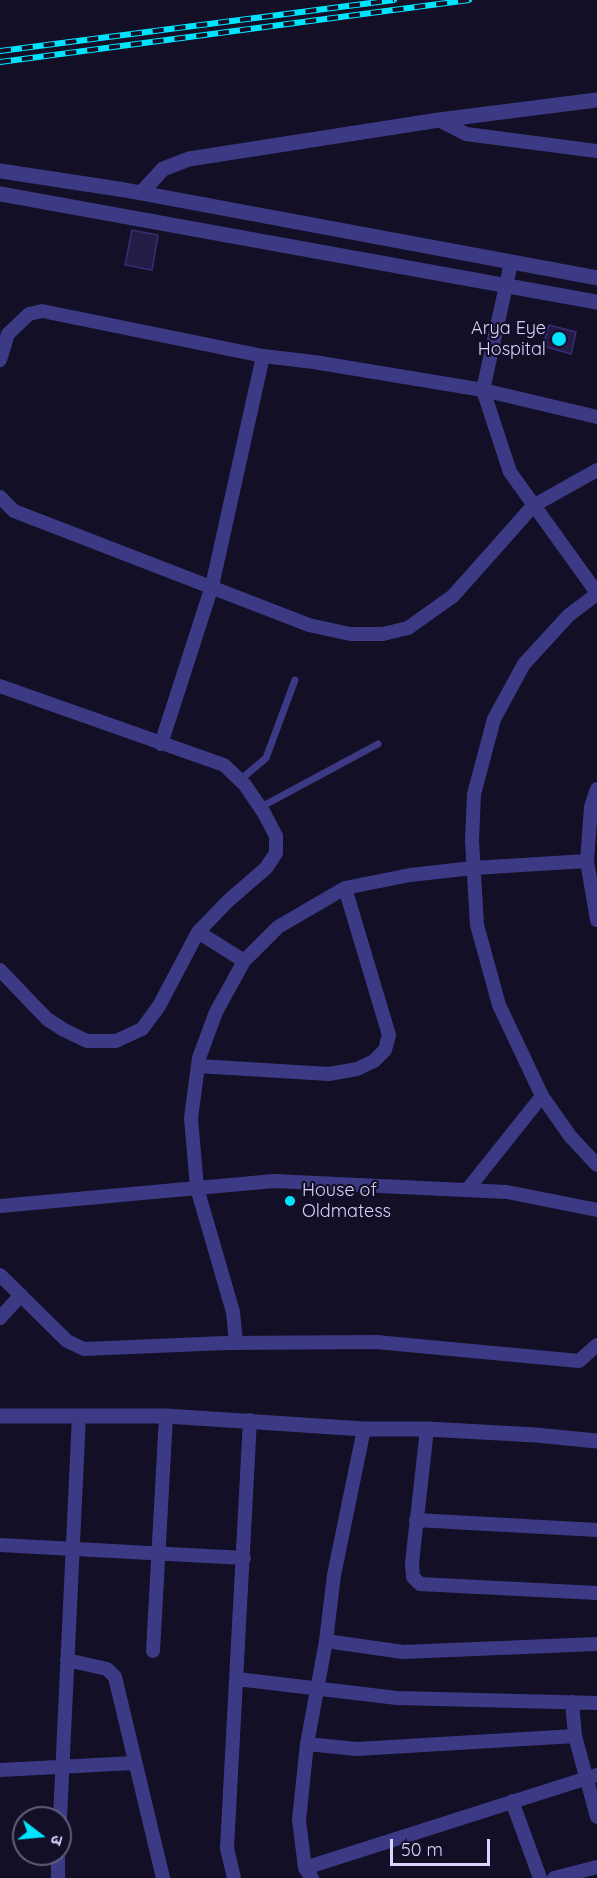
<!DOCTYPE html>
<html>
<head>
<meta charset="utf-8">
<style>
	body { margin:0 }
	#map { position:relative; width:597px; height:1878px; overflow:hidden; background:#130f26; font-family:Quicksand,"Noto Sans Devanagari",sans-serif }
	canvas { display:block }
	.north { position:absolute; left:12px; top:1806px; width:60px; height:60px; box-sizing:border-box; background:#130f26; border:2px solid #625e7d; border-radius:50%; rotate:106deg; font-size:16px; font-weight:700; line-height:24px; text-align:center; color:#d9d4ff }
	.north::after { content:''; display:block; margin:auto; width:21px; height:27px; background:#00e5ff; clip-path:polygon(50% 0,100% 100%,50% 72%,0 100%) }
	.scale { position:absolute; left:390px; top:1839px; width:100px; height:27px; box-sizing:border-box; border:3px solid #d9d4ff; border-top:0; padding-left:8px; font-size:18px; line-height:21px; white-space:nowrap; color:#d9d4ff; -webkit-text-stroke:4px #130f26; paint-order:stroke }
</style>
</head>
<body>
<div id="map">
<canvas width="597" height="1878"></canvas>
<div class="north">उ</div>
<div class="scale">50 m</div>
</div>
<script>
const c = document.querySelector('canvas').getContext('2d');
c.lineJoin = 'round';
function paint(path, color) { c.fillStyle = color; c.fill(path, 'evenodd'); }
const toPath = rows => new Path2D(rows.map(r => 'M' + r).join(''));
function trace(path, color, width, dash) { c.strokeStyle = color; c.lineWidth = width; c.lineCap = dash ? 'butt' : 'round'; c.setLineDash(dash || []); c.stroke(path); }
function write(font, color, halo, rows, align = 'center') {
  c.font = font + ' Quicksand,sans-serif'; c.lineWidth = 4.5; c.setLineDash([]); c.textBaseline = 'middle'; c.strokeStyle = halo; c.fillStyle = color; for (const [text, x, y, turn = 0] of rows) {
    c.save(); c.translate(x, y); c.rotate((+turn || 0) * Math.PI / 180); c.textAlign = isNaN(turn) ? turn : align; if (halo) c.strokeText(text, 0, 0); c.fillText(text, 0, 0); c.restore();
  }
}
const building = toPath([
	[132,230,158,235,152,270,125,265,132,230],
	[549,325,576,332,571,354,543,346,549,325]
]);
paint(building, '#241b47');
trace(building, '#3b2d73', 1.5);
trace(toPath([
	[240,780,266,758,295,680],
	[261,807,378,744]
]), '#3d3a85', 7);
trace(toPath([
	[439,120,466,134,597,151],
	[511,263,483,390,510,472,597,593],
	[0,360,8,334,29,314,42,311,263,356,314,362,483,390,597,417],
	[0,497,14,511,309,625,350,634,383,634,408,628,453,596,533,506,597,470],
	[597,594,569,615,524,664,494,719,474,794,472,840,477,925,499,1005,542,1096,570,1136,597,1165],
	[0,686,224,765,245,785,264,813,276,836,276,853,266,868,228,901,198,932,159,1006,142,1029,116,1041,87,1041,64,1030,47,1019,0,970],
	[161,744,212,586,263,356],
	[597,789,591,807,587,861,597,920],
	[198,932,244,961],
	[198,1066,329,1074,357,1069,374,1061,385,1050,389,1035,345,888],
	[467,1190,542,1096],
	[0,1206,274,1181,507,1192,597,1210],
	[0,1275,67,1341,84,1349,226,1343,376,1342,579,1361,597,1345],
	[0,1318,21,1295],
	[236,1343,233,1312,197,1188,191,1118,199,1058,216,1012,244,961,278,927,345,888,410,875,473,868,587,861],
	[427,1429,412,1563,413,1577,420,1584,597,1593],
	[416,1520,597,1530],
	[0,1545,244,1558],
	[326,1641,403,1652,597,1644],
	[153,1651,166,1416],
	[67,1660,107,1669,115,1677,163,1878],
	[237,1679,397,1698,597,1703],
	[572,1702,575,1736,597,1817],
	[307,1744,357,1749,575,1736],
	[0,1770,134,1763],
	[512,1801,540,1878],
	[60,1818,79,1416],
	[305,1868,597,1775],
	[58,1878,58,1854],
	[234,1878,227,1848,250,1420],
	[312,1878,305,1868,299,1820,307,1744,326,1641,334,1575,364,1429],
	[554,1878,597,1867]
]), '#3d3a85', 14);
trace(toPath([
	[0,171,125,190,597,278],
	[141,193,163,169,189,159,439,120,597,100],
	[0,194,597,302],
	[0,1416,166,1416,364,1429,427,1429,536,1435,597,1441]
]), '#3d3a85', 15);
const rail = toPath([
	[0,51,394,0],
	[0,62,469,0]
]);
trace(rail, '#00e5ff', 6);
trace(rail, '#130f26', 4, [11]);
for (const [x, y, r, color] of [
	[559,339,8,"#00e5ff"],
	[290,1201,6,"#00e5ff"]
]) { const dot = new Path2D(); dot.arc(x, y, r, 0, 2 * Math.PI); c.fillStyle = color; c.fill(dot); trace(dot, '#130f26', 2); }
write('18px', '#d9d4ff', '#130f26', [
	["Arya Eye",546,329],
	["Hospital",546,350],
	["House of",302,1191,"left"],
	["Oldmatess",302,1212,"left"]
], 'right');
</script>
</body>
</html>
